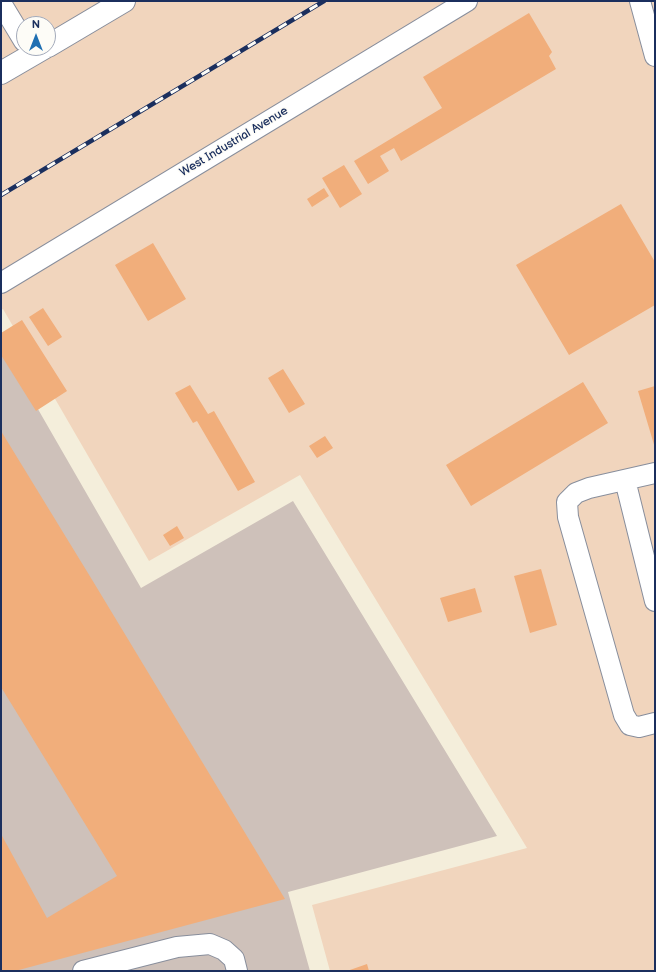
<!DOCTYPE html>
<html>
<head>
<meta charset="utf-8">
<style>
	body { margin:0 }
	#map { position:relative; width:656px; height:972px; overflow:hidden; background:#f4eedb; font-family:"Balsamiq Sans",sans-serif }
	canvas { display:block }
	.frame { position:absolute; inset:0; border:2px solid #1b2f5e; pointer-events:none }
	.north { position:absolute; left:16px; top:16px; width:40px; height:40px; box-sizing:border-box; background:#fdfcf7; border:1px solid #a3aaba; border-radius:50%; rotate:0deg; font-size:11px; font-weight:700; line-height:16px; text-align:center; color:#1b2f5e }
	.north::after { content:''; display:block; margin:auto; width:14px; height:18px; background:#1f6fb2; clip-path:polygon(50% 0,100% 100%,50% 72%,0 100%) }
</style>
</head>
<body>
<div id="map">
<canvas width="656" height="972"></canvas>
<div class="frame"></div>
<div class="north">N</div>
</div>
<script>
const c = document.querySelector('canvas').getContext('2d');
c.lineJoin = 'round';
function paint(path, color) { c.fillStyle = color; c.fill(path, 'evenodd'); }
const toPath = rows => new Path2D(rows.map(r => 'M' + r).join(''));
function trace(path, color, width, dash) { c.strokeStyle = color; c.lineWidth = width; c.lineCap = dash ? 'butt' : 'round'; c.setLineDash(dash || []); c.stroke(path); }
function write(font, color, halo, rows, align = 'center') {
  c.font = font + ' "Balsamiq Sans",sans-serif'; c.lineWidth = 3; c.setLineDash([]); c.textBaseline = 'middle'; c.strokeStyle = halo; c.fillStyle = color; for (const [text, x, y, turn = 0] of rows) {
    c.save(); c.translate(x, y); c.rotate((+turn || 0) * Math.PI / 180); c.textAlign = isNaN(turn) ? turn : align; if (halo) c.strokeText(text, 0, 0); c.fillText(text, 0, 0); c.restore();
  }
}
paint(toPath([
	[1,1,655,1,655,971,330,971,312,905,527,848,300,475,149,561,3,309,1,310],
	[24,24,48,24,48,48,24,48]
]), '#f1d5bd');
paint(toPath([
	[1,345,141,588,293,501,497,836,288,892,310,971,1,971]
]), '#cec1ba');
paint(toPath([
	[529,13,552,52,549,56,556,69,401,161,394,148,380,156,389,171,368,184,354,161,442,108,423,77],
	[344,165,362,194,340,208,322,178],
	[324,188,329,196,312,207,307,199],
	[621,204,655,262,655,305,569,355,516,265],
	[153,243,186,299,148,321,115,265],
	[43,308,62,337,48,346,29,317],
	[22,320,67,391,36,411,1,355,1,333],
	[283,369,305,404,289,413,268,378],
	[583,382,608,423,471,506,446,465],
	[190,385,208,414,214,411,255,482,238,491,197,421,193,423,175,393],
	[655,386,655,448,638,391],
	[1,431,91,578,285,899,15,971,1,971,1,834,47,918,117,876,1,687],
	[325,436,333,448,317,458,309,446],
	[177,526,184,538,170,546,163,535],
	[541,569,557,625,530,633,514,576],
	[475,588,482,612,448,622,440,598],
	[367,964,369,971,347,971]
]), '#f1ae7b');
const minor = toPath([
	[640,1,655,56],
	[1,3,24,41],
	[1,283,467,1],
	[655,473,589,488,576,493,567,502,568,517,624,715,630,725,639,727,655,723],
	[625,480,655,601],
	[83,971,177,947,210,944,224,950,234,959,237,971]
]);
const major = toPath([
	[48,46,124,1],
	[1,73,44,48]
]);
trace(minor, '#888e9c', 22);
trace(major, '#888e9c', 24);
trace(minor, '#fff', 20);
trace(major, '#fff', 22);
const rail = toPath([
	[1,195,324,1]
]);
trace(rail, '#1b2f5e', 4.5);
trace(rail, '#fdfcf7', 3, [9]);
write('12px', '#1b2f5e', '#fdfcf7', [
	["West Industrial Avenue",234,142,-31]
]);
</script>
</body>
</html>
